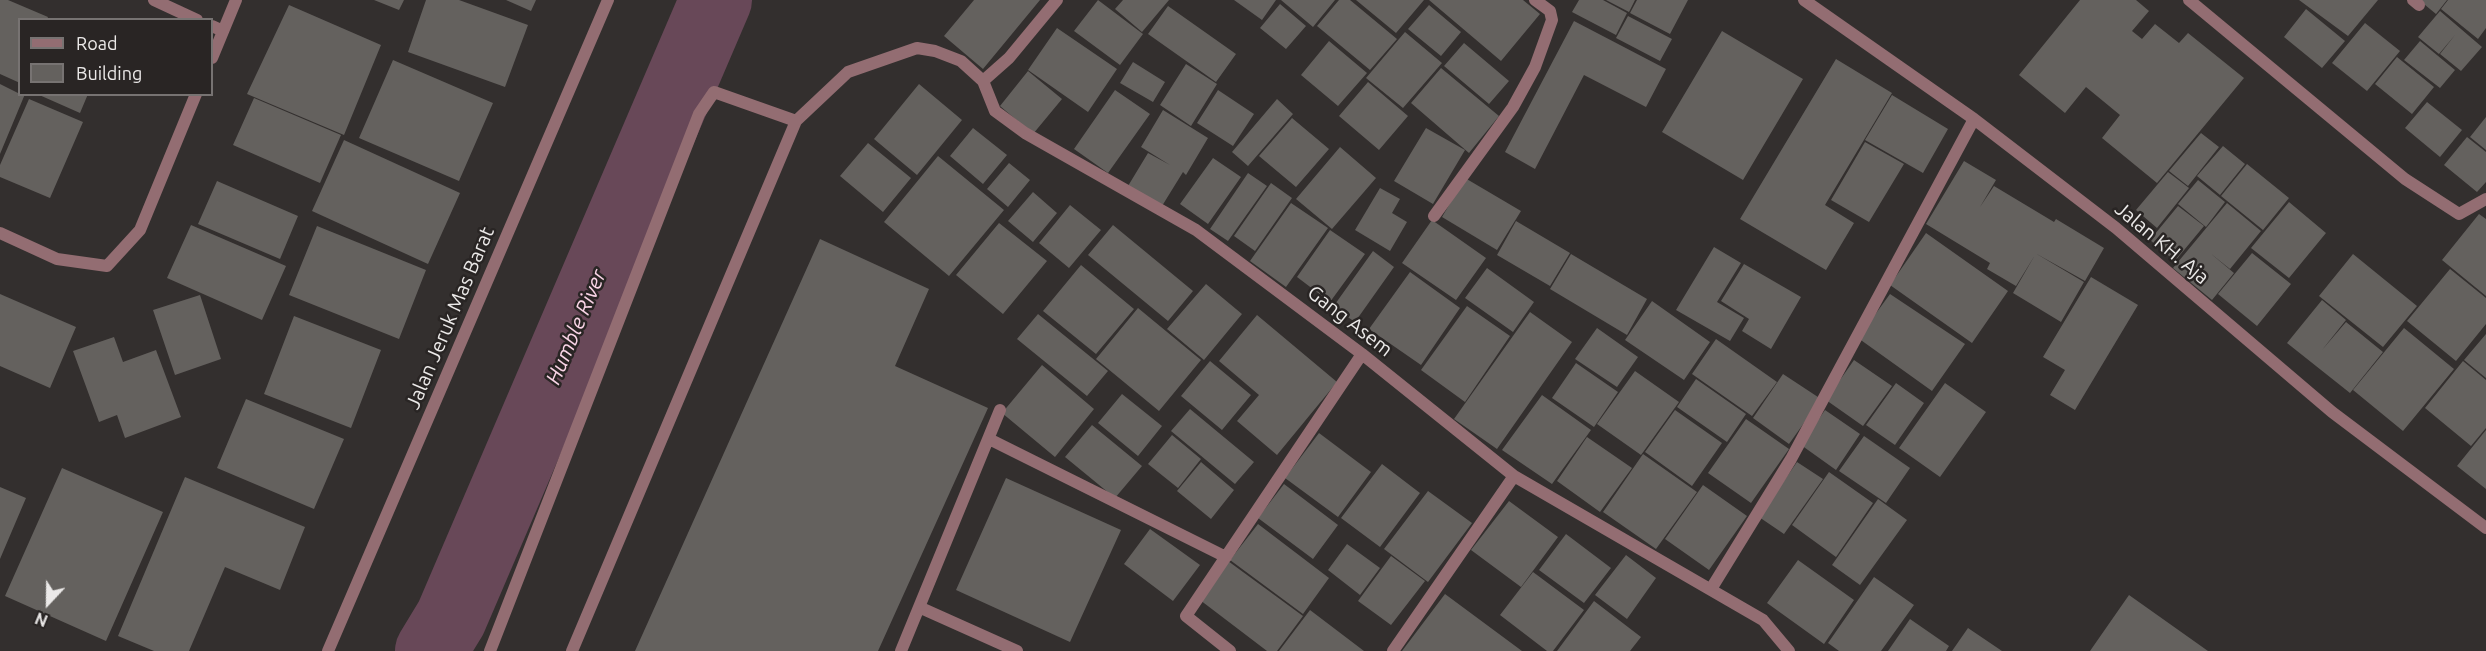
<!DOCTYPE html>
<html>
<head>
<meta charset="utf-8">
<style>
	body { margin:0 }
	#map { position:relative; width:2486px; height:651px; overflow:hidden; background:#332f2e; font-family:Ubuntu,sans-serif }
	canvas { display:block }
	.legend { position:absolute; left:18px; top:18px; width:195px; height:78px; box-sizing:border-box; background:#292524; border:2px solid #777372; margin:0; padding:8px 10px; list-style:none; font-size:18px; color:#ebe9e8 }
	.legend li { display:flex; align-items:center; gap:12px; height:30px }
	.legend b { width:30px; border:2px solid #777372 }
	.north { position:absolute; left:18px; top:573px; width:60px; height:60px; -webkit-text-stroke:4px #292524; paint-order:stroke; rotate:202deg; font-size:16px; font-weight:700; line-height:24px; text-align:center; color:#ebe9e8 }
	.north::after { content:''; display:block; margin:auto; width:21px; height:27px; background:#ebe9e8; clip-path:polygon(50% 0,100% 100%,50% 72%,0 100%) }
</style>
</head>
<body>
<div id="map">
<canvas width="2486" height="651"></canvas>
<ul class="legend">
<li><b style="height:8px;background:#936d72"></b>Road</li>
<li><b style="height:16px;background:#64615e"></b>Building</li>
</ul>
<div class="north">N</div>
</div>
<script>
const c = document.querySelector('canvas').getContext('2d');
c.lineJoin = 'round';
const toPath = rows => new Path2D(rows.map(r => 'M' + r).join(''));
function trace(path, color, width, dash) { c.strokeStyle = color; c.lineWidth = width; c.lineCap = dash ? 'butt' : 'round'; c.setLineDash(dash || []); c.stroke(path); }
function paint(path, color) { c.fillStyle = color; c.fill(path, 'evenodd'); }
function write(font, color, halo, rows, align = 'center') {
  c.font = font + ' Ubuntu,sans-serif'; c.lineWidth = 5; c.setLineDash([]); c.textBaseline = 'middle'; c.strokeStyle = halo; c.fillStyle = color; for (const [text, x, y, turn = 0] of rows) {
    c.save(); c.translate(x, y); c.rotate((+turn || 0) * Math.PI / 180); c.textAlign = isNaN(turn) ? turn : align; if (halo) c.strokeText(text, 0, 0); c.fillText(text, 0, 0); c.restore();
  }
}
trace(toPath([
	[431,651,451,618,716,0]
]), '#684858', 72);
paint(toPath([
	[0,0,8,0,48,17,47,20,20,20,20,83,0,74],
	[374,0,404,0,399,10],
	[426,0,459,0,528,25,505,87,408,52],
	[506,0,536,0,531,11],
	[974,0,1040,0,983,69,944,36],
	[1098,0,1143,34,1120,65,1074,31],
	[1123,0,1169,0,1142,32,1115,9],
	[1234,0,1276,0,1262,20],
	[1281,0,1335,0,1313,27],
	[1339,0,1350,0,1397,39,1370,70,1317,26],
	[1356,0,1424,0,1396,33],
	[1429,0,1523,0,1540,14,1501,61],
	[1579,0,1603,0,1627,13,1616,35,1572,12],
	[1606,0,1635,0,1629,12],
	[1637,0,1688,0,1670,34,1630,13],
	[2080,0,2136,0,2149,11,2132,31,2142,39,2155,24,2179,43,2188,33,2244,78,2157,183,2102,138,2120,115,2086,87,2065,113,2019,75],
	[2299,0,2378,0,2348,36],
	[2419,0,2447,0,2436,14],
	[2448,0,2486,0,2486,28,2478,39,2441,9],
	[1280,4,1306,26,1286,49,1260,28],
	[289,5,381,45,344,135,247,94],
	[1429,5,1461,32,1441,56,1408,29],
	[1168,6,1236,54,1216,82,1148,34],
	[2306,9,2345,41,2322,68,2284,37],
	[2440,11,2482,47,2461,71,2440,54,2455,35,2439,54,2418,37],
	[1628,16,1672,39,1660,61,1616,38],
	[1574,21,1666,69,1646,107,1584,75,1535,169,1505,152],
	[2365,23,2400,51,2367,91,2332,63],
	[1057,28,1117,69,1088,112,1028,70],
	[1722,31,1803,79,1743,180,1662,132],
	[1405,32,1442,63,1403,108,1366,78],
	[1329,41,1367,73,1338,106,1301,75],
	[2420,41,2455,70,2440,88,2404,60],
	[1464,43,1509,81,1489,104,1444,66],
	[2397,57,2434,87,2412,114,2375,84],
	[1836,59,1892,93,1825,205,1854,223,1826,270,1740,219],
	[393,60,493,103,459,181,359,138],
	[1133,62,1165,82,1153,102,1120,83],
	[1186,64,1217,84,1191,126,1160,105],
	[1441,68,1499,116,1469,153,1411,103],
	[1028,71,1062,99,1033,134,1000,106],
	[1368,82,1408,116,1379,150,1339,116],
	[0,84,20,94,25,94,0,154],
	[919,84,962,120,917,175,874,139],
	[1115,90,1150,114,1108,173,1074,149],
	[1218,90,1254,114,1233,146,1197,123],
	[37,94,88,94,80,113],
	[1892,95,1948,129,1923,173,1865,140],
	[254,98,341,135,320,183,233,145],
	[29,99,83,122,50,198,0,177,0,165],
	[1277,99,1293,114,1248,166,1232,152],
	[2427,102,2462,130,2440,157,2405,128],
	[1163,110,1208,138,1186,175,1183,172,1162,206,1128,186,1148,153,1170,165,1141,147],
	[2486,117,2486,150,2470,137],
	[1292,118,1329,149,1296,187,1259,156],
	[973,128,1007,155,983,184,950,156],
	[1426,128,1465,150,1433,204,1394,181],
	[2201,133,2219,147,2188,186,2169,171],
	[2467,137,2486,152,2486,182,2477,192,2444,165],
	[344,140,460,193,428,264,312,211],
	[1865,142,1904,164,1869,222,1831,200],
	[868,143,911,178,883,212,840,176],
	[2223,146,2245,164,2220,195,2197,176],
	[1340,147,1376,178,1332,229,1296,199],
	[938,156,1004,210,949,276,884,222],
	[1213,158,1241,177,1208,224,1180,204],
	[1964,161,1996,180,1980,207,1994,186,2054,222,2056,219,2104,248,2085,281,2035,253,2084,282,2061,322,2013,293,2035,255,2016,286,1987,269,1990,263,1926,224],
	[1009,163,1030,180,1008,207,987,189],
	[2247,164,2289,198,2263,230,2221,196],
	[2168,172,2189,188,2157,228,2136,210],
	[1248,173,1267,186,1228,241,1210,229],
	[1465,178,1521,211,1497,250,1442,217],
	[2198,180,2225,202,2206,227,2178,204],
	[217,181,298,216,280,259,198,224],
	[1271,183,1292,198,1255,251,1234,236],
	[1380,188,1400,199,1392,213,1407,222,1390,251,1355,230],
	[1033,192,1057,213,1033,242,1008,221],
	[2289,202,2326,233,2289,278,2251,248],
	[1291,203,1328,228,1286,287,1250,261],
	[2227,203,2261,231,2230,269,2210,253,2234,273,2212,300,2173,268],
	[1070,205,1101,230,1069,268,1039,243],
	[2178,206,2204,226,2175,261,2150,240],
	[2479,214,2486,219,2486,296,2442,260],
	[1432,220,1486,258,1456,300,1402,263],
	[1516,221,1570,253,1550,286,1497,255],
	[999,223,1047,261,1003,314,956,275],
	[191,225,286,266,262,320,167,278],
	[1113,225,1193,291,1168,321,1088,255],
	[317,226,426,270,399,339,289,295],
	[1330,230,1365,254,1330,302,1297,277],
	[1926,233,2008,291,1972,343,1890,285],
	[820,239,929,289,895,366,988,408,878,651,635,651],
	[1714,247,1741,263,1717,302,1744,318,1730,341,1676,310],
	[1373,251,1394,267,1355,322,1333,307],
	[2252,253,2291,284,2257,326,2218,294],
	[1571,254,1647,299,1627,335,1550,289],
	[2353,254,2417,306,2383,347,2319,296],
	[1744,264,1801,297,1771,349,1742,331,1749,319,1721,301],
	[1081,265,1134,309,1096,354,1043,311],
	[1487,268,1534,302,1513,332,1465,298],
	[2450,269,2486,298,2486,324,2456,361,2407,321],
	[1410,272,1460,308,1421,365,1369,329],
	[2091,277,2138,305,2075,410,2050,395,2065,370,2043,357],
	[1206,284,1242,314,1204,360,1167,329],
	[0,294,76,327,50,388,0,366],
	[1890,294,1965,344,1932,391,1858,338],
	[200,295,221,359,175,375,153,310],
	[2322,300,2346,320,2322,350,2346,322,2383,352,2350,393,2287,343],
	[1652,301,1710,342,1684,380,1625,340],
	[1467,306,1510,336,1465,402,1421,370],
	[1138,308,1201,360,1159,411,1096,359],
	[1530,312,1572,342,1497,449,1454,419],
	[1038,314,1108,371,1087,396,1017,339],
	[1257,315,1337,382,1277,455,1237,421,1259,395,1219,361],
	[294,316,381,350,351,428,264,394],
	[1597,328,1638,357,1617,387,1575,359],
	[2404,328,2454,369,2403,431,2353,390],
	[2486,334,2486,378,2464,360],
	[114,337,123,362,156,350,181,417,125,438,117,415,99,422,73,351],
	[1716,339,1777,382,1752,416,1692,374],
	[1854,360,1892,386,1863,426,1826,400],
	[1210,361,1251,395,1222,430,1181,396],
	[2463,361,2486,380,2486,428,2471,446,2425,408],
	[1576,363,1618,392,1594,427,1552,398],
	[1042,365,1094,409,1055,457,1002,413],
	[1635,371,1679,402,1641,455,1597,424],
	[1783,374,1821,399,1789,444,1753,418],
	[1696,379,1746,414,1727,442,1677,407],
	[1896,383,1924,403,1895,445,1866,425],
	[1945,383,1986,412,1940,477,1899,448],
	[1122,394,1162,426,1138,456,1098,423],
	[1542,395,1591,430,1552,484,1502,450],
	[246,399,344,439,314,509,217,468],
	[1190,409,1254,462,1235,484,1171,431],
	[1675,410,1722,443,1692,486,1645,452],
	[1825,410,1860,434,1836,470,1801,445],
	[1746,419,1789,449,1751,503,1708,473],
	[1092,425,1142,466,1115,498,1065,457],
	[2486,430,2486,489,2457,466],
	[1319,433,1371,472,1338,517,1285,478],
	[1172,435,1201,459,1178,488,1148,464],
	[1864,436,1910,468,1886,503,1839,471],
	[1587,437,1632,468,1600,512,1557,481],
	[1643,454,1697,492,1656,549,1603,512],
	[1201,462,1234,490,1211,519,1177,491],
	[1797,462,1823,479,1784,534,1759,517],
	[1382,464,1420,493,1380,547,1341,518],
	[62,468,163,512,106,641,5,596],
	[1829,472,1873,503,1836,557,1792,525],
	[185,477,305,527,280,590,225,567,189,651,154,651,118,636],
	[1006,478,1121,530,1070,642,956,590],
	[1284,484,1338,525,1313,559,1258,518],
	[1703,485,1747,516,1709,570,1665,539],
	[0,487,26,498,0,559],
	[1428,491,1472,523,1428,582,1384,549],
	[1878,499,1907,520,1860,585,1832,565],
	[1509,501,1558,537,1521,587,1471,550],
	[1258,524,1329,578,1303,614,1230,560],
	[1150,529,1200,565,1173,601,1124,564],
	[1566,534,1611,568,1584,603,1539,570],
	[1347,544,1380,568,1360,595,1328,570],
	[1626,555,1656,578,1627,619,1595,595],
	[1391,556,1425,581,1391,625,1358,601],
	[1798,560,1854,600,1824,644,1767,603],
	[1228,561,1303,616,1277,651,1267,651,1200,600],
	[1533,572,1584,610,1553,651,1547,651,1500,615],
	[1874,577,1914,605,1881,651,1839,651,1828,643],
	[1445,594,1522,651,1402,651],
	[2129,595,2208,651,2090,651],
	[1594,601,1641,637,1630,651,1557,651],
	[1310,610,1364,651,1279,651],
	[1910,619,1949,646,1946,651,1888,651],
	[1968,628,2002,651,1952,651]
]), '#64615e');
trace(toPath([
	[154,0,197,20],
	[1804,0,1974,119,2116,228,2332,412,2486,528],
	[2189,0,2405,179,2459,214,2486,199],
	[2413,0,2419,5],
	[212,26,223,31],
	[212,58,236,0],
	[983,81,1009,58,1057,0],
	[1434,216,1513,107,1535,67,1552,20,1550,11,1535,0],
	[0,233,57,259,107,266,140,230,196,94],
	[989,439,1226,557],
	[1711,589,1791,459,1974,119],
	[921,608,1017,651],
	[328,651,608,0],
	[490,651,699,114,714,92,796,121],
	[572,651,796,121,848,72,917,48,935,51,961,61,983,81,995,111,1025,133,1196,230,1362,354,1514,476,1763,620,1789,651],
	[901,651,1000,410],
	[1230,651,1186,616,1362,354],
	[1393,651,1514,476]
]), '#936d72', 12);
write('20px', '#ebe9e8', '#292524', [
	["Jalan KH. Aja",2162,243,40],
	["Jalan Jeruk Mas Barat",450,318,-67],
	["Gang Asem",1350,321,38]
]);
write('italic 21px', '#f9d4e6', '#292524', [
	["Humble River",576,327,-67]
]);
</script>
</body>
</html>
